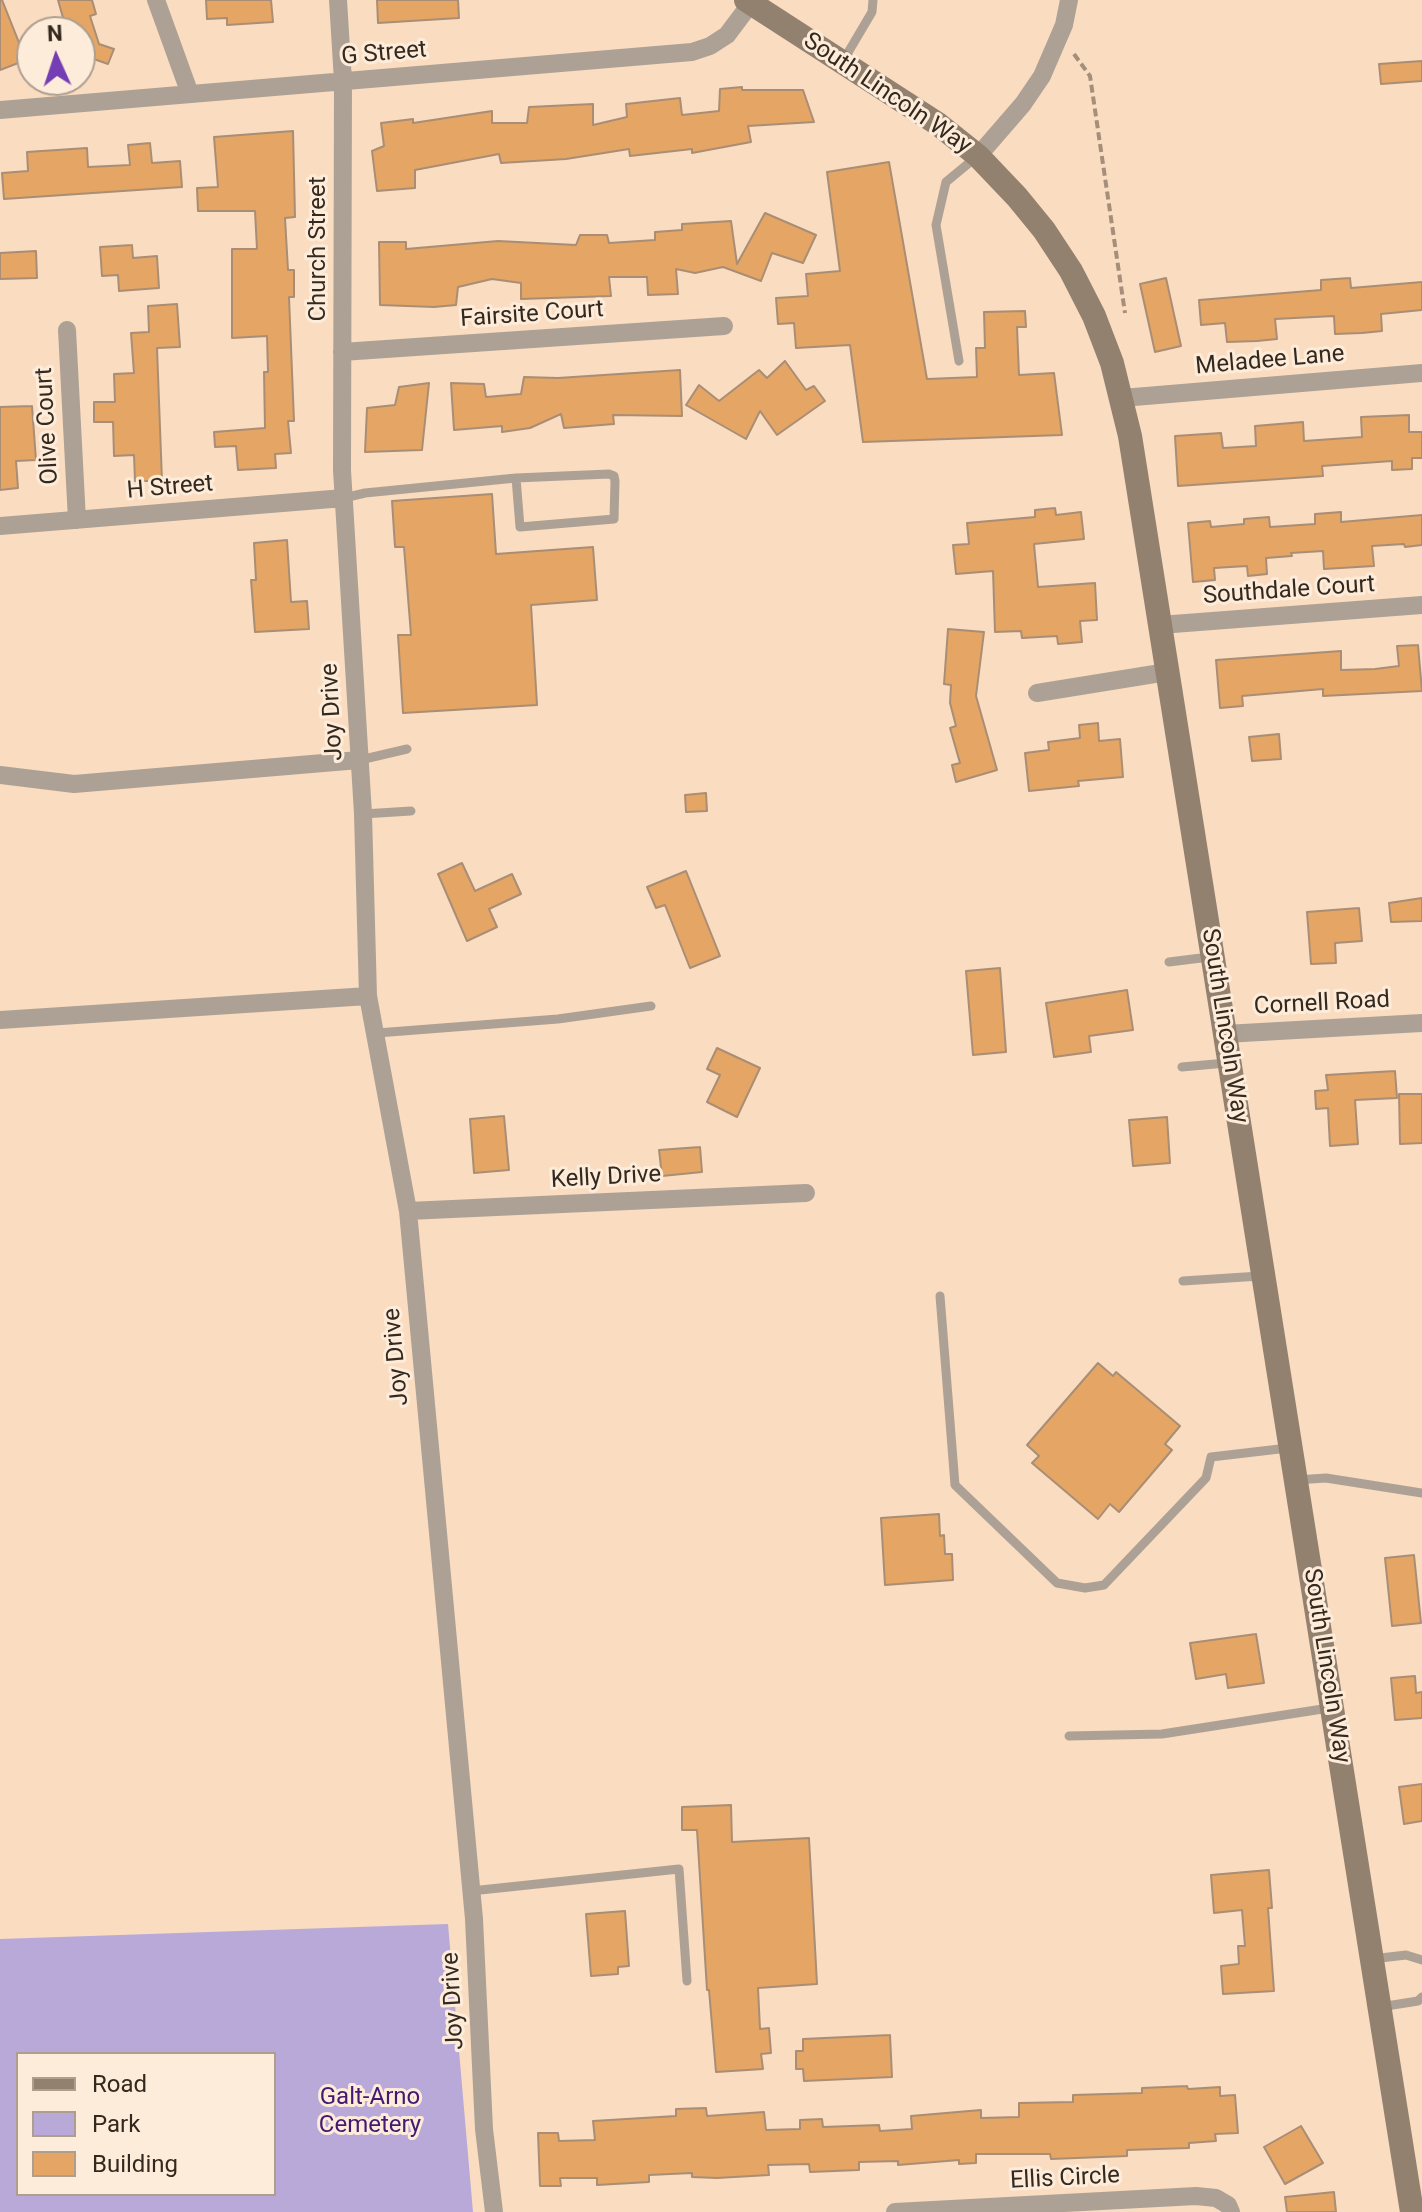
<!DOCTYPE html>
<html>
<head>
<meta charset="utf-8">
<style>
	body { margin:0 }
	#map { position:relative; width:1422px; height:2212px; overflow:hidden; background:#fadcc1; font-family:Roboto,sans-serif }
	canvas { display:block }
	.legend { position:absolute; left:16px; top:2052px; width:260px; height:144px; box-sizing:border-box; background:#feecdb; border:2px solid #ad9e8f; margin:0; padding:10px 14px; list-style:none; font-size:24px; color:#34291e }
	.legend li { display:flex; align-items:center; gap:16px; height:40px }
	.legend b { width:40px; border:2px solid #ad9e8f }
	.north { position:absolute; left:16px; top:16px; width:80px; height:80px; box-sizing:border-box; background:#feecdb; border:2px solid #ad9e8f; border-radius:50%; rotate:357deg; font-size:22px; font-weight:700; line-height:32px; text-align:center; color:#34291e }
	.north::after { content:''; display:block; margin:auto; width:28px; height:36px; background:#743db4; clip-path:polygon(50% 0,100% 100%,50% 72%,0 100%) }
</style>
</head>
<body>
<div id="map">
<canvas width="1422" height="2212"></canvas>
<ul class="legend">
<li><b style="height:10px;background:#938170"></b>Road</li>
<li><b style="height:22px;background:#b9a9d8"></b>Park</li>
<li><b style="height:22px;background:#e4a565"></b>Building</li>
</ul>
<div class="north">N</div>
</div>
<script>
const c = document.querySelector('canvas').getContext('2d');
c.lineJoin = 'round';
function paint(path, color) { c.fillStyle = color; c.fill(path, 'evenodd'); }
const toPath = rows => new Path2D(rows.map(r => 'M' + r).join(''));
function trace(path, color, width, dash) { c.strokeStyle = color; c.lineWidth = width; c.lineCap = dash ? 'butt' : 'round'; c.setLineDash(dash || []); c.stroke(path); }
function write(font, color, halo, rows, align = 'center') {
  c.font = font + ' Roboto,sans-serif'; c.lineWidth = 6; c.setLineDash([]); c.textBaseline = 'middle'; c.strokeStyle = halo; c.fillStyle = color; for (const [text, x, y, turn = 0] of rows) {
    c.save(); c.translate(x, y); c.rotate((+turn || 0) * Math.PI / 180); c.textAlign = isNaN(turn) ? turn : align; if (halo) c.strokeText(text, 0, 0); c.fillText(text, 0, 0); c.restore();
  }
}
paint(toPath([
	[448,1924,473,2212,0,2212,0,1939],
	[18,2054,274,2054,274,2194,18,2194]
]), '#b9a9d8');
const building = toPath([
	[0,0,2,0,26,60,0,70,0,0],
	[58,0,92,0,96,14,90,16,99,44,114,49,108,64,91,58,80,62,80,32,67,32,58,0],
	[206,0,271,0,273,22,227,25,227,18,207,19,206,0],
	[377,0,458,0,459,18,378,23,377,0],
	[1422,61,1422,81,1381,84,1379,64,1422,61],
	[742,87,742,90,803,90,814,122,748,126,751,142,692,153,692,149,630,156,629,149,566,159,501,163,499,154,415,170,415,188,377,191,372,151,384,146,381,123,413,119,413,123,492,111,492,123,527,123,529,107,593,104,593,125,627,117,626,104,680,98,682,115,719,111,720,89,742,87],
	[293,131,295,217,285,218,288,270,294,270,294,297,289,297,294,421,288,421,291,453,275,454,276,468,238,470,236,446,215,447,214,432,265,428,264,372,268,372,267,336,232,338,232,249,257,249,255,211,198,211,197,188,218,187,214,137,293,131],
	[150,143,152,163,180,161,182,187,4,199,2,173,28,171,27,152,87,148,88,167,130,165,128,145,150,143],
	[889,162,927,379,977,377,976,348,985,348,984,312,1025,311,1026,327,1017,327,1019,375,1054,373,1062,435,863,442,850,345,796,348,794,323,778,324,776,298,808,296,806,274,840,271,827,172,889,162],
	[765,213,816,235,803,263,772,253,761,281,723,267,695,273,676,269,678,294,648,295,647,277,609,277,611,296,521,299,521,283,492,279,458,287,456,305,434,307,380,305,379,242,406,242,406,249,498,241,576,245,580,235,607,235,609,243,655,240,655,232,682,230,682,224,731,221,737,264,765,213],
	[132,245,133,258,157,256,159,288,119,291,118,275,102,276,100,247,132,245],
	[36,251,37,278,0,279,0,253,36,251],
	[1166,278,1181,346,1155,352,1140,284,1166,278],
	[1350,278,1351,288,1422,282,1422,310,1381,314,1382,331,1362,333,1335,334,1334,316,1275,319,1277,339,1257,341,1227,342,1225,323,1201,325,1199,300,1321,290,1321,280,1350,278],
	[177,304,180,347,157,348,162,481,135,481,134,455,114,456,113,422,94,422,94,402,115,402,114,374,134,373,131,333,149,332,148,306,177,304],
	[785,361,806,390,814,386,825,401,777,435,760,411,746,439,686,405,699,385,719,401,759,370,767,378,785,361],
	[680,370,682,416,613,415,614,424,564,428,561,414,530,428,502,432,502,426,454,430,451,383,484,384,486,397,521,394,524,377,558,378,680,370],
	[429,383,422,450,365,452,367,408,395,405,399,387,429,383],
	[32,406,36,460,16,461,18,488,0,490,0,407,32,406],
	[1409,415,1409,432,1422,432,1422,458,1412,458,1412,469,1392,470,1392,461,1322,466,1323,476,1178,486,1175,436,1221,433,1223,448,1256,446,1255,426,1303,422,1304,441,1362,437,1361,417,1409,415],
	[492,494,496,554,593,547,597,600,531,605,537,705,403,713,398,635,411,635,404,547,395,547,392,501,492,494],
	[1055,508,1056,515,1081,512,1084,539,1034,544,1038,587,1095,583,1097,620,1080,621,1082,642,1058,644,1057,636,1022,638,1021,631,995,632,993,571,956,574,953,545,969,544,967,523,1035,517,1035,510,1055,508],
	[1341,512,1341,522,1422,515,1422,545,1405,547,1404,544,1372,546,1374,566,1324,569,1323,551,1291,553,1292,556,1266,558,1267,574,1248,576,1247,566,1214,568,1215,580,1193,582,1188,523,1210,521,1211,527,1244,524,1244,519,1269,517,1270,527,1315,524,1315,514,1341,512],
	[287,540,291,602,307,601,309,629,255,632,251,580,256,580,254,543,287,540],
	[948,629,984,632,976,696,997,770,956,782,952,765,960,763,950,728,956,726,950,703,951,685,944,684,948,629],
	[1418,645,1422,691,1323,696,1323,689,1242,696,1243,706,1220,708,1216,660,1341,651,1341,670,1375,669,1399,666,1397,646,1418,645],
	[1098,723,1099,741,1120,739,1123,777,1078,781,1079,786,1029,791,1025,753,1049,750,1048,742,1080,738,1079,725,1098,723],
	[1279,734,1281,759,1252,761,1249,737,1279,734],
	[706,793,707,811,686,812,685,795,706,793],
	[462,863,475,891,512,874,521,894,489,909,497,927,467,941,438,874,462,863],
	[686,871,720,956,690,968,665,905,656,908,647,887,686,871],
	[1422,898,1422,921,1391,922,1389,903,1422,898],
	[1359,908,1362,941,1335,943,1336,963,1311,964,1307,912,1359,908],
	[1000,968,1006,1052,973,1055,966,971,1000,968],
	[1127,990,1133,1030,1089,1036,1091,1052,1054,1057,1046,1003,1127,990],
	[717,1048,760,1068,737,1117,707,1102,720,1075,707,1069,717,1048],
	[1395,1071,1397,1098,1355,1100,1358,1144,1330,1146,1328,1108,1316,1109,1315,1091,1328,1090,1326,1075,1395,1071],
	[1399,1094,1422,1094,1422,1143,1400,1144,1399,1094],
	[504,1116,509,1170,474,1173,470,1119,504,1116],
	[1167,1117,1170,1163,1133,1166,1129,1120,1167,1117],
	[700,1147,702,1172,662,1176,659,1150,700,1147],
	[1098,1363,1113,1376,1116,1372,1180,1426,1165,1444,1172,1450,1119,1512,1110,1504,1098,1519,1032,1463,1039,1456,1027,1445,1098,1363],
	[939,1514,940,1536,944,1535,945,1554,952,1554,953,1580,885,1585,881,1518,939,1514],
	[1414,1555,1421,1623,1392,1626,1385,1558,1414,1555],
	[1256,1634,1264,1683,1228,1688,1226,1674,1196,1679,1190,1643,1256,1634],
	[1415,1676,1416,1693,1422,1692,1422,1718,1395,1720,1391,1678,1415,1676],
	[1422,1784,1422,1821,1404,1824,1399,1787,1422,1784],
	[731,1805,732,1842,809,1838,817,1984,758,1988,760,2029,769,2028,771,2053,761,2054,763,2069,716,2072,709,1990,707,1990,697,1830,682,1830,682,1807,731,1805],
	[1269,1870,1272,1908,1268,1908,1274,1991,1223,1994,1221,1966,1239,1964,1238,1946,1245,1946,1242,1910,1214,1913,1211,1875,1269,1870],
	[625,1911,629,1966,618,1967,618,1974,591,1976,586,1914,625,1911],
	[890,2035,892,2077,804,2081,803,2069,796,2069,796,2051,803,2051,803,2039,890,2035],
	[1187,2086,1188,2089,1220,2087,1220,2096,1235,2095,1238,2133,1215,2134,1216,2141,1189,2143,1189,2148,1127,2150,1127,2156,1051,2159,1050,2154,976,2154,976,2163,959,2164,959,2160,898,2165,898,2161,859,2162,859,2170,810,2172,809,2164,768,2165,769,2175,717,2178,692,2177,692,2173,649,2175,649,2182,597,2185,597,2178,560,2178,561,2186,540,2186,538,2133,558,2133,559,2141,595,2140,593,2121,676,2116,676,2109,706,2108,707,2116,764,2112,766,2130,800,2129,800,2120,822,2119,823,2127,879,2125,880,2131,912,2129,911,2116,981,2110,981,2118,1019,2117,1019,2103,1073,2102,1073,2095,1142,2093,1142,2088,1187,2086],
	[1301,2126,1323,2163,1285,2184,1264,2147,1301,2126],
	[1334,2192,1336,2212,1287,2212,1285,2197,1334,2192]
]);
paint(building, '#e4a565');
trace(building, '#a98e75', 2);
trace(toPath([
	[1074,54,1090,76,1125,313]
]), '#a58f7b', 4, [8, 4]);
trace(toPath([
	[843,61,872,12,873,0],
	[959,361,936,225,946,182,975,158],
	[344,498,365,493,516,478,609,474,614,476,615,481,614,519,520,527,516,478],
	[360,760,407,749],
	[363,814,411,811],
	[1169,962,1209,957],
	[377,1033,558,1019,651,1006],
	[1182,1067,1226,1063],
	[1183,1281,1260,1276],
	[940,1296,955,1485,1057,1583,1085,1588,1104,1585,1206,1478,1211,1457,1288,1448],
	[1296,1480,1326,1478,1422,1493],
	[1069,1736,1162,1734,1329,1708],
	[471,1891,679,1869,687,1981],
	[1372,1959,1406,1955,1422,1960],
	[1380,2007,1418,2001,1422,1997]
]), '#ada195', 9);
trace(toPath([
	[156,0,190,94],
	[338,0,343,81,342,470,363,814,368,996,408,1211,474,1919,484,2129,494,2212],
	[0,110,692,52,710,46,727,35,751,3],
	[978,156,1023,104,1042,76,1064,25,1069,0],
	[67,330,77,520],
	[342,352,724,326],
	[1122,398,1422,373],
	[0,526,344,498],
	[1160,625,1422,605],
	[1037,693,1167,672],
	[0,775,74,784,359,760],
	[0,1020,368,996],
	[1225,1034,1422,1023],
	[408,1211,806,1193],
	[895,2212,1196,2196,1216,2198,1228,2205,1231,2212]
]), '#ada195', 18);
trace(toPath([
	[746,0,938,124,978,156,1017,197,1044,230,1071,271,1094,316,1112,363,1130,436,1412,2212]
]), '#938170', 24);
write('24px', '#34291e', '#feecdb', [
	["G Street",384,54,-5],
	["South Lincoln Way",887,94,34],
	["Church Street",319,249,-90],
	["Fairsite Court",532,315,-4],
	["Meladee Lane",1270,361,-5],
	["Olive Court",48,426,-93],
	["H Street",170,488,-5],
	["Southdale Court",1289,591,-4],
	["Joy Drive",333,712,-93],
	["Cornell Road",1322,1004,-3],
	["South Lincoln Way",1224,1026,81],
	["Kelly Drive",606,1178,-3],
	["Joy Drive",397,1357,-95],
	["South Lincoln Way",1326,1666,81],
	["Joy Drive",454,2001,-93],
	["Ellis Circle",1065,2179,-3]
]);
write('24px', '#431971', '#feecdb', [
	["Galt-Arno",370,2098],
	["Cemetery",370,2126]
]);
</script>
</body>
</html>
